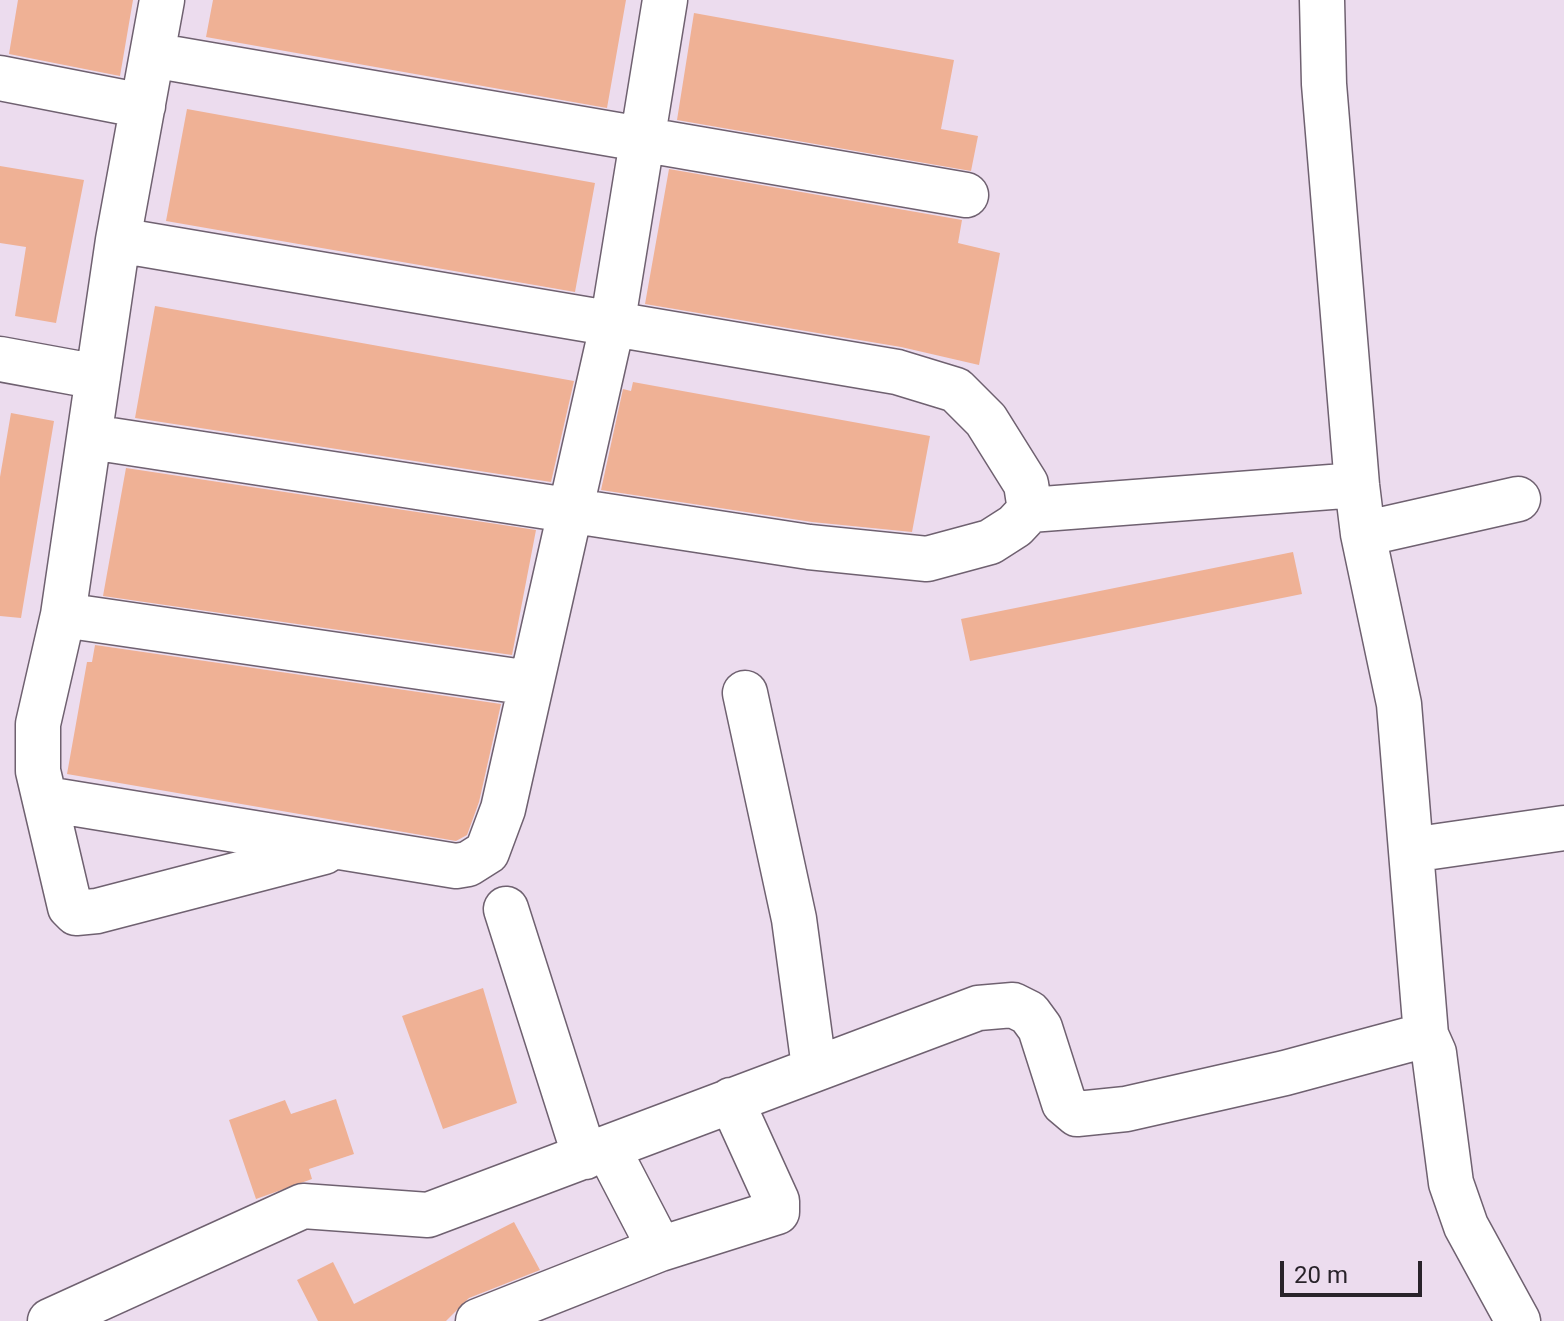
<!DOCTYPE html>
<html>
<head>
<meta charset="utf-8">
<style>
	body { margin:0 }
	#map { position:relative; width:1564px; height:1321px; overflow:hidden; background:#ecdcee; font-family:Roboto,sans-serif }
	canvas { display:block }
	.scale { position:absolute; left:1280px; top:1261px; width:142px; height:36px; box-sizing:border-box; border:4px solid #29232a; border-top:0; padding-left:10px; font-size:24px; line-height:28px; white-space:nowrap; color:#29232a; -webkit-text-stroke:6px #ecdcee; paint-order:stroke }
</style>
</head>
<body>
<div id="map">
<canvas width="1564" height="1321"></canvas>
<div class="scale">20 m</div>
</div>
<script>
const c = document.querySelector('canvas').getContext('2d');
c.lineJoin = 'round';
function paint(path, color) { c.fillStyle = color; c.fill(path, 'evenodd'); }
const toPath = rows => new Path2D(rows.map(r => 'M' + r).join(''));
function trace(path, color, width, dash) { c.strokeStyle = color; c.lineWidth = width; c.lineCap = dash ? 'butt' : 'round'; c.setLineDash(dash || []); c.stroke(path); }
paint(toPath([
	[18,0,133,0,120,76,9,54],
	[213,0,626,0,607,108,206,37],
	[694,13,954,60,941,129,978,136,971,171,677,120],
	[187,109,595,183,575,292,166,221],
	[0,166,84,180,56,323,15,316,26,247,0,243],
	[669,169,962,220,958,243,1000,253,979,365,901,347,645,304],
	[155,306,574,381,551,482,135,418],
	[633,382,930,436,912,532,812,522,601,490,623,389,631,391],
	[11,413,54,421,21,618,0,616,0,477],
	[126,468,536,530,512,655,103,596],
	[1293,552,1302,594,970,661,961,619],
	[95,645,501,704,479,802,467,835,456,841,67,774,87,662,92,662],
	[483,988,517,1103,443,1129,402,1016],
	[336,1099,354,1154,309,1169,312,1179,256,1199,229,1120,285,1100,291,1114],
	[514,1222,540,1270,469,1298,446,1321,318,1321,297,1280,333,1262,354,1304]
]), '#efb195');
const minor = toPath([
	[162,0,118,240,63,615,38,724,38,771,70,907,76,913,97,911,324,852],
	[1322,0,1324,84,1357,485,1363,534,1399,704,1426,1035,1434,1053,1451,1183,1466,1226,1518,1321],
	[152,55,966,195],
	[0,78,143,106],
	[118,240,897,372,956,390,986,420,1026,484,1030,510],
	[0,359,98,377],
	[91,437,809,547,927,559,990,542,1015,526,1030,510,1357,485],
	[1363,534,1518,499],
	[63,615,530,683],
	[745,693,794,919,814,1067],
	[46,799,456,866,468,864,487,852,503,809,612,326,665,0],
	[1411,850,1564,828],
	[506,909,585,1157],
	[608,1149,660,1249],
	[50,1321,303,1206,428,1215,978,1008,1013,1005,1029,1013,1040,1028,1064,1103,1077,1114,1126,1109,1285,1073,1426,1035],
	[478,1321,660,1249,777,1212,777,1201,731,1100]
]);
trace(minor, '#6f6170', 47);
trace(minor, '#fff', 44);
</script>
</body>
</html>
